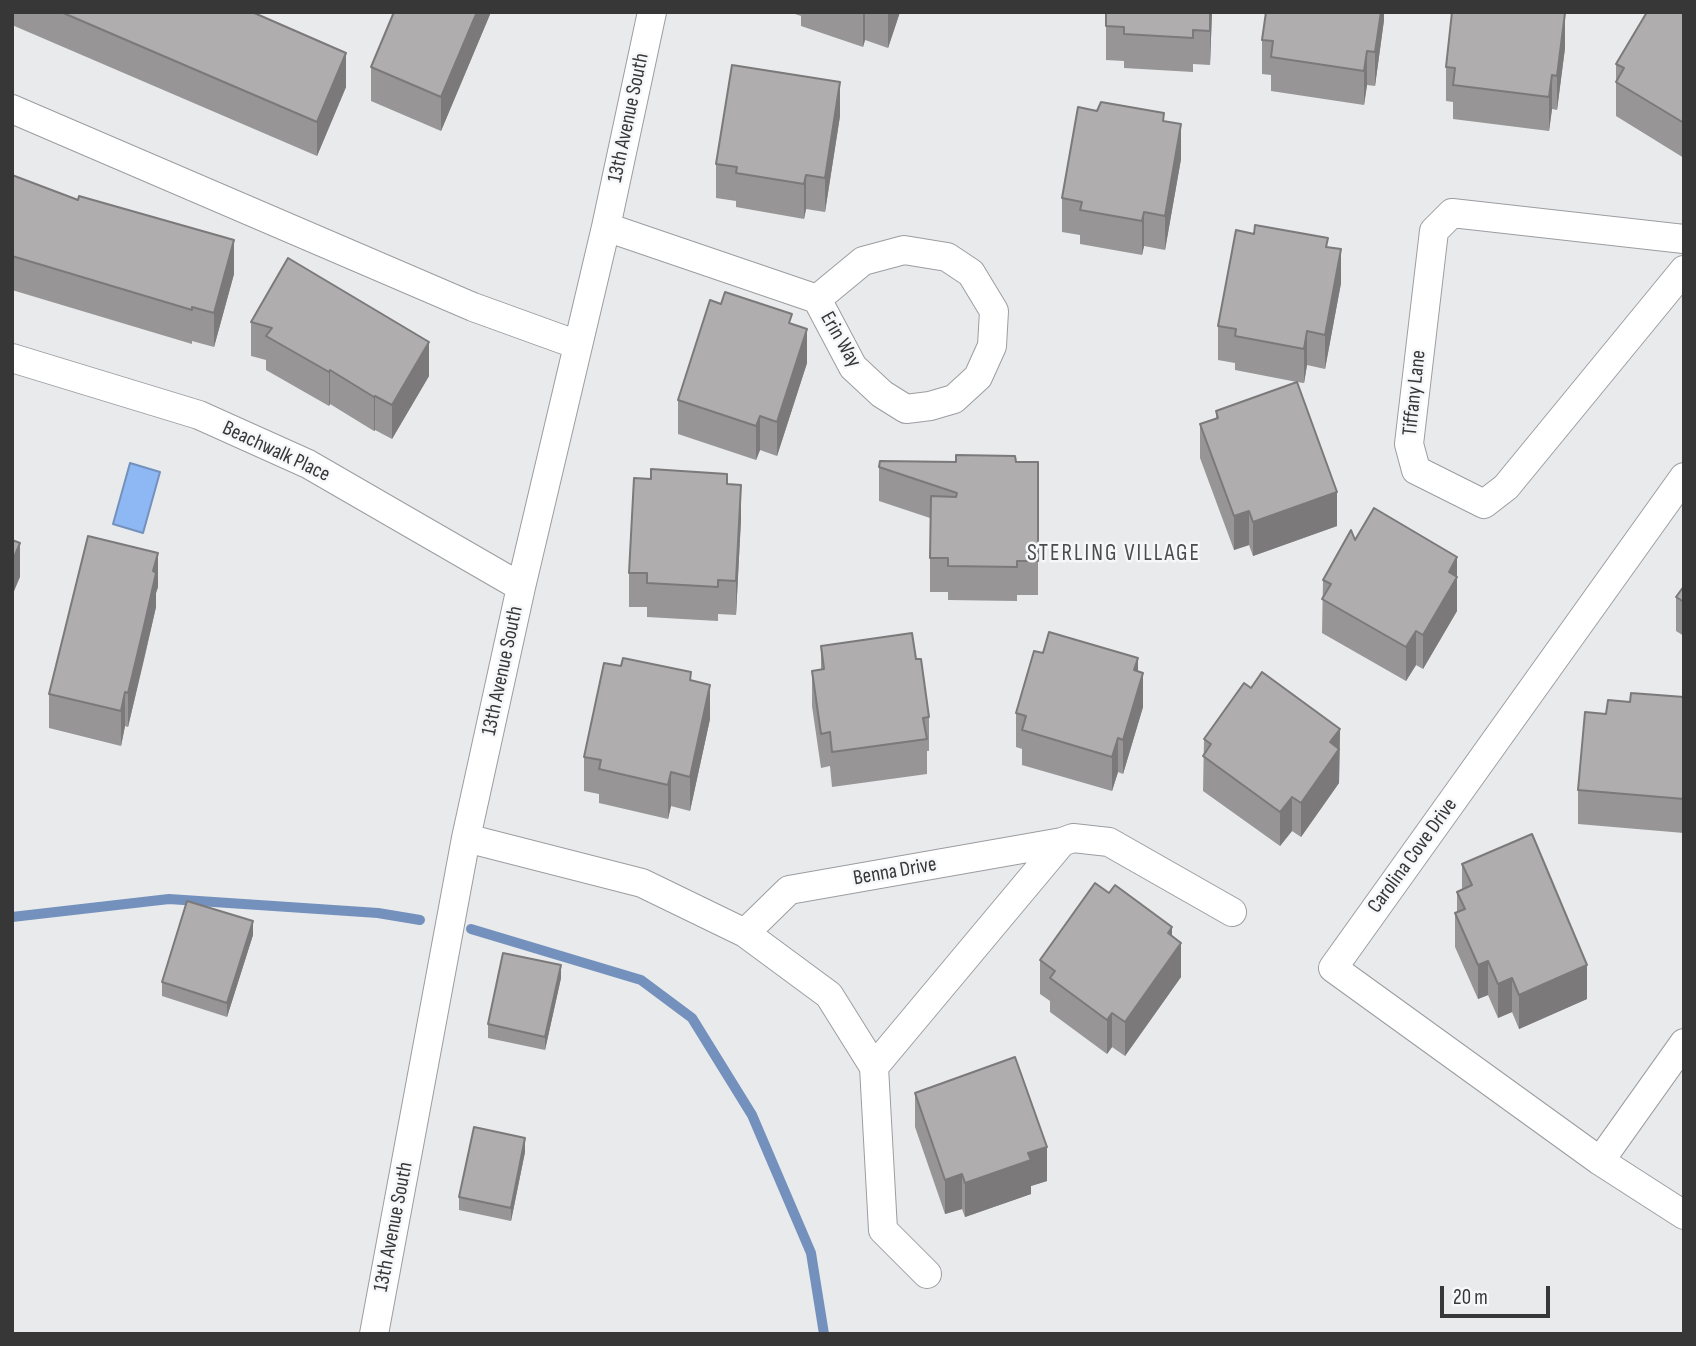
<!DOCTYPE html>
<html>
<head>
<meta charset="utf-8">
<style>
	body { margin:0 }
	#map { position:relative; width:1696px; height:1346px; overflow:hidden; background:#e8eaec; font-family:"Sofia Sans Condensed",sans-serif }
	canvas { display:block }
	.frame { position:absolute; inset:0; border:14px solid #373738; pointer-events:none }
	.scale { position:absolute; left:1440px; top:1286px; width:110px; height:32px; box-sizing:border-box; border:4px solid #373738; border-top:0; padding-left:9px; font-size:21px; line-height:24px; white-space:nowrap; color:#373738; -webkit-text-stroke:5px #f6f7f9; paint-order:stroke }
</style>
</head>
<body>
<div id="map">
<canvas width="1696" height="1346"></canvas>
<div class="frame"></div>
<div class="scale">20 m</div>
</div>
<script>
const c = document.querySelector('canvas').getContext('2d');
c.lineJoin = 'round';
function paint(path, color) { c.fillStyle = color; c.fill(path, 'evenodd'); }
const toPath = rows => new Path2D(rows.map(r => 'M' + r).join(''));
function trace(path, color, width, dash) { c.strokeStyle = color; c.lineWidth = width; c.lineCap = dash ? 'butt' : 'round'; c.setLineDash(dash || []); c.stroke(path); }
function write(font, color, halo, rows, align = 'center') {
  c.font = font + ' "Sofia Sans Condensed",sans-serif'; c.lineWidth = 5; c.setLineDash([]); c.textBaseline = 'middle'; c.strokeStyle = halo; c.fillStyle = color; for (const [text, x, y, turn = 0] of rows) {
    c.save(); c.translate(x, y); c.rotate((+turn || 0) * Math.PI / 180); c.textAlign = isNaN(turn) ? turn : align; if (halo) c.strokeText(text, 0, 0); c.fillText(text, 0, 0); c.restore();
  }
}
const water = toPath([
	[130,463,160,472,143,533,113,524,130,463]
]);
paint(water, '#8db8f4');
trace(water, '#7391bc', 2);
trace(toPath([
	[12,917,169,899,378,913,420,920],
	[471,929,641,980,692,1018,752,1115,811,1253,824,1334]
]), '#7391bc', 10);
const street = toPath([
	[12,109,473,307,578,345],
	[606,227,817,299,853,367,882,394,906,409,930,406,954,399,978,377,992,346,994,311,971,273,947,257,904,250,863,261,817,299],
	[1684,239,1452,213,1434,231,1409,444,1416,470,1484,504,1506,487,1684,270],
	[12,358,199,415,308,464,521,587],
	[1684,477,1333,968,1600,1161,1684,1215],
	[466,838,642,883,745,933,829,995,874,1067,883,1230,927,1274],
	[1062,842,1073,838,1109,842,1232,912],
	[745,933,789,890,1062,842,874,1067],
	[1600,1161,1684,1043],
	[374,1334,466,838,521,587,606,227,652,12]
]);
trace(street, '#9c9da0', 30);
trace(street, '#fff', 28);
paint(toPath([
	[12,12,252,12,346,87,317,156,12,25],
	[491,12,441,131,371,101,371,67],
	[789,12,900,12,888,48,865,40,863,47,801,26,801,16],
	[1212,12,1210,65,1193,64,1193,72,1124,68,1124,61,1106,60,1106,26],
	[1384,12,1384,20,1375,86,1367,85,1364,105,1271,91,1271,75,1262,74,1262,40],
	[1684,12,1684,158,1616,116,1616,64],
	[1565,48,1557,110,1552,109,1549,131,1453,119,1453,102,1446,101,1446,67],
	[840,116,825,212,806,209,804,219,736,207,736,201,716,198,716,164],
	[1164,122,1181,159,1165,250,1144,246,1142,255,1080,244,1080,235,1062,232,1062,198],
	[12,175,234,274,214,347,192,341,192,344,12,290],
	[1328,247,1341,283,1325,369,1307,365,1304,383,1297,382,1337,526,1253,556,1249,545,1234,550,1200,458,1200,424,1216,418,1216,411,1297,382,1235,370,1235,363,1218,360,1218,326],
	[288,258,429,376,392,439,375,430,374,431,330,404,329,406,266,370,266,360,251,356,251,322],
	[792,324,807,363,777,456,760,450,756,460,678,434,678,400],
	[1016,462,1038,462,1038,595,1017,595,1017,601,948,600,948,592,930,592,930,518,879,501,879,467],
	[651,479,727,484,741,519,736,615,718,614,718,621,647,617,647,607,629,607,629,573],
	[1355,540,1457,557,1457,611,1423,669,1416,665,1406,681,1322,633,1323,580],
	[1684,570,1684,636,1676,631,1676,597,1682,589,1682,574],
	[158,587,156,593,156,607,144,660,128,727,125,726,121,746,49,728,49,694],
	[821,646,916,659,929,717,929,751,927,751,927,774,832,787,830,766,821,768,812,706,812,671,821,670],
	[1043,653,1138,672,1143,707,1123,774,1118,772,1112,791,1022,765,1022,749,1016,747,1016,713],
	[691,680,710,719,690,811,671,806,668,819,599,803,599,794,584,791,584,757],
	[1251,688,1340,729,1339,783,1301,837,1292,831,1280,846,1203,791,1204,739],
	[1684,697,1684,833,1578,824,1578,790,1606,714,1630,702],
	[1462,864,1587,999,1519,1029,1512,1012,1498,1018,1488,995,1478,999,1455,947,1455,913,1457,912,1457,892,1462,890],
	[253,935,227,1017,162,996,162,982],
	[1172,937,1181,977,1125,1056,1112,1047,1107,1054,1050,1012,1050,1001,1040,994,1040,960],
	[561,978,545,1050,488,1038,488,1024],
	[915,1093,1047,1181,1031,1186,1031,1194,965,1217,962,1209,945,1214,915,1127],
	[525,1152,511,1221,459,1210,459,1197]
]), '#979596');
paint(toPath([
	[477,12,491,12,441,131,441,97],
	[863,12,865,12,865,40,863,47],
	[889,12,900,12,888,48,888,14],
	[1210,12,1212,12,1210,65],
	[1381,12,1384,12,1384,20,1375,86,1375,52],
	[1565,13,1565,48,1557,110,1557,76],
	[1367,51,1367,85,1364,105,1364,71],
	[346,53,346,87,317,156,317,122],
	[1552,75,1552,109,1549,131,1549,97],
	[840,82,840,116,825,212,825,178],
	[1181,124,1181,159,1165,250,1165,216],
	[806,175,806,209,804,219,804,184],
	[1144,212,1144,246,1142,255,1142,221],
	[234,240,234,274,214,347,214,313],
	[1341,249,1341,283,1325,369,1325,335],
	[807,329,807,363,777,456,777,422],
	[1307,331,1307,365,1304,383,1304,349],
	[429,342,429,376,392,439,392,405],
	[330,370,330,404,329,406,329,372],
	[375,396,375,430,374,431,374,397],
	[760,416,760,450,756,460,756,426],
	[741,485,741,519,736,615,736,581],
	[1337,492,1337,526,1253,556,1253,522],
	[1249,511,1249,545,1234,550,1234,516],
	[20,543,20,577,12,596,12,562],
	[158,553,158,587,156,593,156,607,128,727,128,693,153,571],
	[1457,557,1457,611,1423,669,1423,635,1449,572],
	[1416,631,1416,665,1406,681,1406,647],
	[1138,658,1138,688,1143,673,1143,707,1123,774,1123,740,1134,670],
	[710,685,710,719,690,811,690,777],
	[125,692,125,726,121,746,121,711],
	[1340,729,1339,783,1301,837,1301,803,1330,742],
	[1118,738,1118,772,1112,791,1112,757],
	[671,772,671,806,668,819,668,785],
	[1292,797,1292,831,1280,846,1280,812],
	[253,921,253,935,227,1017,227,1003],
	[1172,927,1172,956,1181,943,1181,977,1125,1056,1125,1022,1168,933],
	[1488,961,1488,995,1478,999,1478,965],
	[561,965,561,978,545,1050,545,1037],
	[1587,965,1587,999,1519,1029,1519,995],
	[1512,978,1512,1012,1498,1018,1498,984],
	[1112,1013,1112,1047,1107,1054,1107,1020],
	[525,1138,525,1152,511,1221,511,1208],
	[1047,1147,1047,1181,1031,1186,1031,1194,965,1217,965,1183,1028,1153],
	[962,1174,962,1209,945,1214,945,1180]
]), '#7b797a');
const building = toPath([
	[61,12,252,12,346,53,317,122,61,12],
	[394,12,477,12,441,97,371,67,394,12],
	[1106,12,1210,12,1210,31,1193,30,1193,38,1124,34,1124,27,1106,26,1106,12],
	[1266,12,1381,12,1375,52,1367,51,1364,71,1271,57,1273,41,1262,40,1266,12],
	[1452,12,1556,12,1565,13,1557,76,1552,75,1549,97,1453,85,1455,68,1446,67,1452,12],
	[1647,12,1684,12,1684,123,1616,82,1624,68,1616,64,1647,12],
	[732,65,840,82,825,178,806,175,804,184,736,173,737,167,716,164,732,65],
	[1101,102,1164,113,1163,121,1181,124,1165,216,1144,212,1142,221,1080,210,1082,202,1062,198,1078,107,1097,111,1101,102],
	[12,175,78,200,79,196,234,240,214,313,192,307,192,310,12,256,12,175],
	[1255,225,1328,238,1326,247,1341,249,1325,335,1307,331,1304,349,1235,336,1236,329,1218,326,1236,230,1254,234,1255,225],
	[288,258,429,342,392,405,375,396,374,397,330,370,329,372,266,336,272,328,251,322,288,258],
	[725,292,792,314,789,323,807,329,777,422,760,416,756,426,678,400,710,300,721,304,725,292],
	[1297,382,1337,492,1253,522,1249,511,1234,516,1200,424,1218,418,1216,411,1297,382],
	[956,455,1015,456,1016,462,1038,462,1038,561,1017,561,1017,567,948,566,948,558,930,558,931,496,956,497,957,493,879,467,880,461,956,462,956,455],
	[651,469,727,474,727,484,741,485,736,581,718,580,718,587,647,583,647,573,629,573,634,478,651,479,651,469],
	[1374,508,1457,557,1449,572,1457,577,1423,635,1416,631,1406,647,1322,599,1331,584,1323,580,1351,530,1355,540,1374,508],
	[88,536,158,553,153,571,156,573,144,626,128,693,125,692,121,711,49,694,88,536],
	[12,540,20,543,12,562,12,540],
	[1684,586,1684,602,1676,597,1684,586],
	[1049,632,1138,658,1134,670,1143,673,1123,740,1118,738,1112,757,1022,730,1026,716,1016,713,1034,651,1043,653,1049,632],
	[912,633,916,659,921,659,929,717,923,718,927,739,832,752,830,732,821,734,812,671,824,669,821,646,912,633],
	[623,658,691,672,690,680,710,685,690,777,671,772,668,785,599,769,601,760,584,757,604,663,621,666,623,658],
	[1262,672,1340,729,1330,742,1339,749,1301,803,1292,797,1280,812,1203,756,1211,744,1204,739,1244,683,1251,688,1262,672],
	[1631,693,1684,697,1684,799,1578,790,1585,712,1606,714,1608,700,1630,702,1631,693],
	[1532,834,1587,965,1519,995,1512,978,1498,984,1488,961,1478,965,1455,913,1465,909,1457,892,1472,885,1462,864,1532,834],
	[1095,883,1109,893,1115,885,1172,927,1168,933,1181,943,1125,1022,1112,1013,1107,1020,1050,978,1055,971,1040,960,1095,883],
	[187,901,253,921,227,1003,162,982,187,901],
	[503,953,561,965,545,1037,488,1024,503,953],
	[1015,1057,1047,1147,1028,1153,1031,1160,965,1183,962,1174,945,1180,915,1093,1015,1057],
	[474,1127,525,1138,511,1208,459,1197,474,1127]
]);
paint(building, '#b0adae');
trace(building, '#7b797a', 2);
write('21px', '#373738', '#f6f7f9', [
	["13th Avenue South",629,118,-78],
	["Erin Way",840,340,60],
	["Tiffany Lane",1415,393,-84],
	["Beachwalk Place",276,452,25],
	["13th Avenue South",503,671,-78],
	["Carolina Cove Drive",1413,856,-54],
	["Benna Drive",895,872,-10],
	["13th Avenue South",394,1227,-79]
]);
c.letterSpacing = '2px';
write('23px', '#4b4c4e', '#f6f7f9', [
	["STERLING VILLAGE",1114,554]
]);
c.letterSpacing = '0px';
</script>
</body>
</html>
